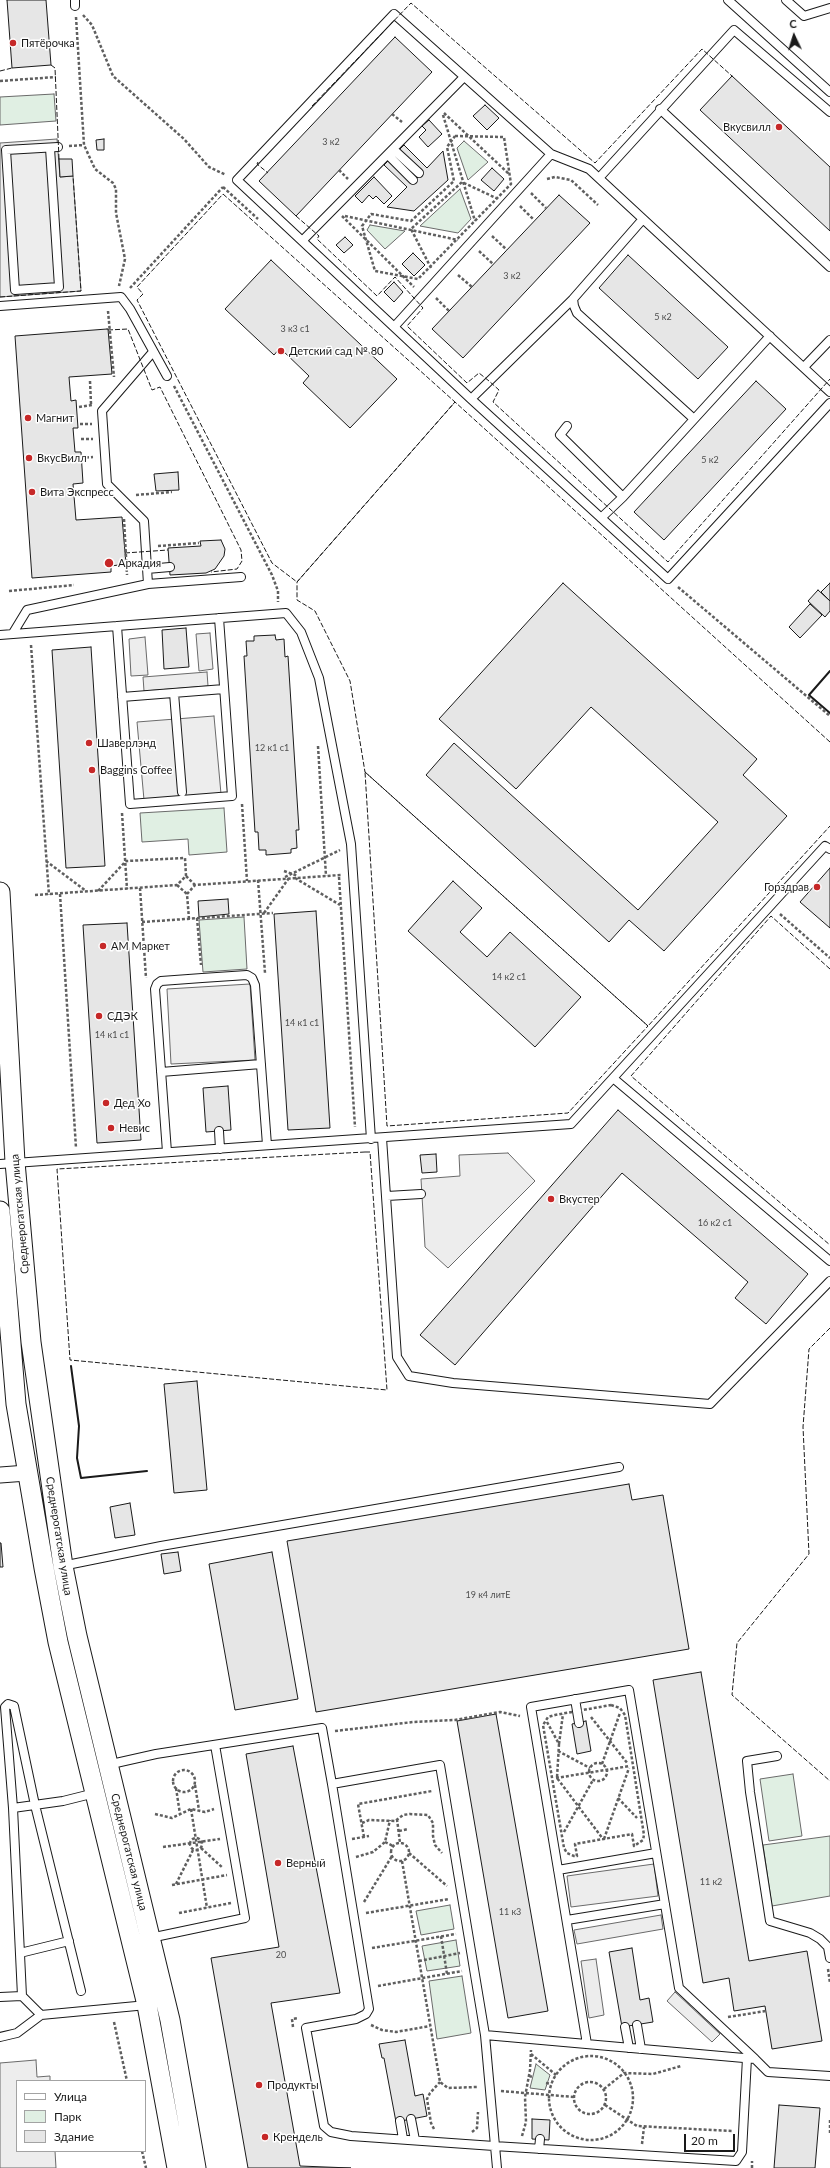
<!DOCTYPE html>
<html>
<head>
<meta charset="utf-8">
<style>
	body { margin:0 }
	#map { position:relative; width:830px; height:2168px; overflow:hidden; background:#fff; font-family:Lato,sans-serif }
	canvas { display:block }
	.legend { position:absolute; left:16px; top:2080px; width:130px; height:72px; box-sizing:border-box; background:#fff; border:1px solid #a3a3a3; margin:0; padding:5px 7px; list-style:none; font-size:12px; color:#1a1a1a }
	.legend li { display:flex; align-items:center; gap:8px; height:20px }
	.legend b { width:20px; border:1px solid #a3a3a3 }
	.north { position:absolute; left:774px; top:16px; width:40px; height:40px; -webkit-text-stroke:3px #fff; paint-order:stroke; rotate:356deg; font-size:11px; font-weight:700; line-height:16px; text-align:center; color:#1a1a1a }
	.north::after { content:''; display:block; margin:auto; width:14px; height:18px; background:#1a1a1a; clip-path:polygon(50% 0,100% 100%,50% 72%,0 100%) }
	.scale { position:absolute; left:684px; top:2134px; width:51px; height:18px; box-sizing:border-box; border:2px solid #1a1a1a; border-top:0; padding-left:5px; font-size:12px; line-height:14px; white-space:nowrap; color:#1a1a1a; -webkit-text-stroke:3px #fff; paint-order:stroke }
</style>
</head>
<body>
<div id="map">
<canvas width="830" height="2168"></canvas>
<ul class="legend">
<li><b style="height:5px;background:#fff"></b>Улица</li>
<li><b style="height:11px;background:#e0efe3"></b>Парк</li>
<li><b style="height:11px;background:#e6e6e6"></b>Здание</li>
</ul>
<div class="north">С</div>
<div class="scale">20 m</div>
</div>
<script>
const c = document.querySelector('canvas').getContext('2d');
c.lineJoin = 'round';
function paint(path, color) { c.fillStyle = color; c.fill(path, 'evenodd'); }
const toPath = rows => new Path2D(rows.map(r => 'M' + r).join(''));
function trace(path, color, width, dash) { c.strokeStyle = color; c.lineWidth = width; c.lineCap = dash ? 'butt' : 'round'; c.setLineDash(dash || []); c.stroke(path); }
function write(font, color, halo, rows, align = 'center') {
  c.font = font + ' Lato,sans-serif'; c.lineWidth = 3; c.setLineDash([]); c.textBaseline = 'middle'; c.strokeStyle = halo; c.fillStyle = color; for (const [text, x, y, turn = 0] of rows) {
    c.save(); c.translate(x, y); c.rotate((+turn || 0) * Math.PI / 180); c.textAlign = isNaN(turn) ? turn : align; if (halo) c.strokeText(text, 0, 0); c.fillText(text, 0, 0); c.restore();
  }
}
const green = toPath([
	[54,94,56,121,0,125,0,97,54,94],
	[464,141,488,162,468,180,457,148,464,141],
	[460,189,471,219,458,233,420,226,460,189],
	[370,225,405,231,385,249,367,230,370,225],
	[224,808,227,852,189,855,188,839,142,842,140,813,224,808],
	[244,917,247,969,203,972,199,920,244,917],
	[793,1774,802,1836,769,1841,760,1779,793,1774],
	[830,1836,830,1896,772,1906,763,1845,830,1836],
	[450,1905,454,1929,421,1935,416,1911,450,1905],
	[456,1940,460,1966,427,1971,422,1946,456,1940],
	[462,1976,471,2033,437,2039,429,1981,462,1976],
	[536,2064,550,2075,545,2090,530,2088,536,2064]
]);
paint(green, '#e0efe3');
trace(green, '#6a6a6a', 1);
const parking = toPath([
	[57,139,60,177,73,176,81,291,0,297,0,143,57,139],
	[210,633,213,669,199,671,196,634,210,633],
	[145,637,148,675,131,676,129,639,145,637],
	[207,672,208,686,144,691,143,677,207,672],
	[214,716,221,794,144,800,137,722,214,716],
	[250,984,255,1060,171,1064,167,989,250,984],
	[508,1153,535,1181,448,1268,425,1247,421,1179,460,1176,459,1155,508,1153],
	[654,1864,658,1896,571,1907,567,1876,654,1864],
	[661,1915,663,1929,577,1944,574,1930,661,1915],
	[596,1959,604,2015,589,2018,581,1961,596,1959],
	[675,1992,720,2034,712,2042,667,2001,675,1992],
	[36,2060,37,2077,50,2076,50,2081,17,2081,17,2151,55,2151,56,2168,0,2168,0,2063,36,2060]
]);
paint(parking, '#ededed');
trace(parking, '#6a6a6a', 1);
const building = toPath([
	[7,0,46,0,51,65,12,68,7,0],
	[395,37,432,72,296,216,259,181,395,37],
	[732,76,830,167,830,231,700,110,732,76],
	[485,105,499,118,487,130,473,116,485,105],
	[429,120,442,134,428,147,419,137,426,130,422,126,429,120],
	[104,139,104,150,97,150,96,140,104,139],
	[404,145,427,168,443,151,448,180,414,211,387,207,407,187,384,165,404,145],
	[59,159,72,159,73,176,60,177,59,159],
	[492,168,504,179,494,191,481,180,492,168],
	[374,177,392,196,384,204,376,196,373,199,369,195,362,203,355,196,374,177],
	[559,195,590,223,463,358,432,329,559,195],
	[345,237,353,245,344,253,336,245,345,237],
	[413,253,425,265,414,276,402,264,413,253],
	[628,255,728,347,698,379,599,288,628,255],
	[271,260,397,379,350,428,303,383,309,376,280,348,274,355,225,309,271,260],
	[394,282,403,292,394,302,384,292,394,282],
	[107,329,108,329,112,374,69,377,71,401,76,400,78,428,73,428,75,452,81,452,83,483,73,484,76,520,122,517,126,564,111,566,111,572,32,578,15,336,107,329],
	[756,381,786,409,664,540,634,512,756,381],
	[178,472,179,490,156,491,154,474,178,472],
	[221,540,225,549,224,556,215,569,206,573,170,575,168,548,201,546,200,541,221,540],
	[563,583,757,759,743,775,787,816,664,951,629,920,609,942,426,775,454,743,638,910,718,822,591,707,516,789,439,719,563,583],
	[830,583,830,601,821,592,830,583],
	[818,590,830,601,830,611,825,617,808,601,818,590],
	[810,604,822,615,800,638,789,627,810,604],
	[186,628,189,667,164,669,162,630,186,628],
	[275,635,276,640,284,639,285,657,288,656,299,830,296,830,297,848,291,849,291,853,266,855,266,850,259,850,258,832,255,832,244,656,247,656,246,641,254,641,254,636,275,635],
	[91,647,105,866,66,868,52,650,91,647],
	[830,868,830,928,800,902,830,868],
	[453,881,482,908,460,932,487,957,510,932,581,997,535,1047,408,931,453,881],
	[228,899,229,914,199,917,198,901,228,899],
	[316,911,330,1128,288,1130,274,914,316,911],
	[127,923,141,1140,97,1143,83,925,127,923],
	[228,1086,231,1130,206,1132,203,1088,228,1086],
	[618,1110,808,1274,766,1324,735,1298,748,1282,622,1173,455,1365,420,1335,618,1110],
	[436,1154,437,1172,422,1173,420,1155,436,1154],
	[197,1381,207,1490,174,1493,164,1384,197,1381],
	[629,1484,632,1500,663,1495,689,1649,316,1712,287,1541,629,1484],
	[130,1503,135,1535,115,1538,110,1507,130,1503],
	[0,1543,1,1543,3,1567,0,1567,0,1543],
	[178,1552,181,1571,164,1574,161,1554,178,1552],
	[272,1552,298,1699,235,1710,209,1564,272,1552],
	[701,1672,749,1961,807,1951,822,2041,772,2049,765,2006,734,2011,729,1978,703,1983,653,1680,701,1672],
	[496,1714,548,2011,508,2018,457,1721,496,1714],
	[586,1721,591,1751,577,1754,572,1724,586,1721],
	[293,1746,340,1993,271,2003,300,2166,351,2168,248,2168,211,1958,279,1947,246,1754,293,1746],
	[632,1948,640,2000,649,1998,653,2022,622,2027,609,1952,632,1948],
	[405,2040,415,2096,423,2094,427,2116,396,2122,384,2058,382,2058,379,2044,405,2040],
	[779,2105,820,2108,815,2168,774,2168,779,2105],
	[532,2119,550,2120,549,2140,532,2139,532,2119]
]);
paint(building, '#e6e6e6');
trace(building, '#1a1a1a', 1);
const service = toPath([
	[75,0,75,6],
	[728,0,830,92],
	[786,0,804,16,830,8],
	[660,109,830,267],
	[50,148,59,287,15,290,6,150,58,147],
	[393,149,419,173],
	[388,155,413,180],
	[599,178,734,30,830,112],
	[643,219,573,299,574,306,577,313,694,419],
	[303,240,464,77],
	[0,306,121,297,130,309,167,376],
	[394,327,551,154],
	[804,367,830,340],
	[830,392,589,169,551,154,394,14,237,180,471,399,668,579,830,403],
	[471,399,573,299],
	[567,426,560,435,623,497,770,336],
	[601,518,623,497],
	[147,569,170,567],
	[148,584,144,521,107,484,102,411,152,353],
	[117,626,130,804,232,796,219,618],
	[13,633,27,610,148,584,241,577],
	[0,635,286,613,301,632,319,678,351,844,371,1139],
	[174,693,182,792],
	[122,697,224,689],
	[161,1072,261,1064],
	[613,1078,830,1261],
	[219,1131,220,1149],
	[382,1138,397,1357,409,1376,453,1383,710,1404,830,1281],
	[167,1152,155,989,157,984,161,981,202,978,247,975,252,978,255,985,267,1145],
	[0,1164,571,1124,825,846,830,849],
	[387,1196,421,1194],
	[62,1566,161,1546,619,1467],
	[575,1699,579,1723],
	[777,1756,747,1761,750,1792,770,1921,810,1933,820,1939,828,1947,830,1958],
	[107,1765,156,1754,322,1728,332,1784,440,1765,485,2035,497,2168],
	[332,1784,369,2009,366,2014,356,2019,306,2028,324,2126,331,2132,351,2136,494,2146,736,2161,742,2152,747,2058],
	[13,1808,63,1801,95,1793],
	[558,1870,656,1853],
	[567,1920,665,1904],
	[150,1938,245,1918,215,1745],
	[20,1953,69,1941],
	[81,1991,35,1805,14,1706,8,1704,5,1707,13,1808,22,1996,41,2015,147,2005],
	[0,1997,22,1996],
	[637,2025,641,2049],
	[625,2027,629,2048],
	[485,2035,755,2059,768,2072,830,2076],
	[0,2037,17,2033,41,2015],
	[587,2044,531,1707,629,1690,679,1988,755,2059],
	[411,2119,415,2140],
	[400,2121,403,2139],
	[539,2149,540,2139]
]);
const minor = toPath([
	[0,1475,27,1473]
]);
const tertiary = toPath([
	[0,892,15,1162,31,1342,63,1566,77,1636,170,2020,196,2168],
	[0,1211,16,1404,44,1568,58,1642,147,2005,177,2168]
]);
trace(service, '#1a1a1a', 10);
trace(minor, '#1a1a1a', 17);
trace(tertiary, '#1a1a1a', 21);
trace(toPath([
	[83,15,92,25,113,76,184,139,209,167,226,175],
	[76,17,84,145,95,169,113,183,116,189,116,213,125,259,119,286],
	[0,81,56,77],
	[444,113,509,174],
	[392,114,402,122],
	[443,115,475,221],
	[455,136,504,137,511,184,418,279,375,271,362,226,371,214,411,221,454,181,447,147,455,136],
	[69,146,84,145],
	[339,170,348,179],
	[547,179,555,177,571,180,598,205],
	[223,187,258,219],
	[531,193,546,208],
	[520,206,534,220],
	[342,216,414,287],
	[345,216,458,240],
	[492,236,507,250],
	[479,251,493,264],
	[431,268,411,229,462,182,496,198],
	[458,275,472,287],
	[130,288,223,187],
	[436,298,449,311],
	[108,311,114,377],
	[90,381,91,404],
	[174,386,272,575,278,591,278,602],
	[79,407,92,405],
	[80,424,92,424],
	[81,439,93,439],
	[81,458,93,457],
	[136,495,172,492],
	[124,519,127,575],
	[158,546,199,543],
	[678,587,830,716],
	[9,591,74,585],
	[31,645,49,895],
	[318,746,326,876],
	[242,804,247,881],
	[122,813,127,889],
	[46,861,86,891],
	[284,871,298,876],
	[186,876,195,885],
	[285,877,340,850],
	[339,877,355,1127],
	[295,878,340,905],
	[258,880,265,973],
	[177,885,187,894],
	[140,888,146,978],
	[60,894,76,1148],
	[35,895,177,885,186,876,185,858,126,861,98,891],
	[264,913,289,878],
	[780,914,830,958],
	[197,918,201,965],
	[189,919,187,894,195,885,341,875],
	[142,922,273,913],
	[611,1705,620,1708,625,1715,644,1835,643,1840,634,1846,632,1834,575,1844,577,1856,574,1856,567,1853,564,1848,543,1725,548,1717,555,1715,611,1705],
	[591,1717,628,1764],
	[547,1722,559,1744,557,1778,603,1839],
	[335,1731,413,1722,455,1720,500,1712,520,1716],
	[559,1744,563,1714],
	[558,1751,590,1768],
	'589 1772a9 9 0 1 1 18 0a9 9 0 1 1-18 0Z',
	[602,1764,620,1713],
	'173 1781a11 11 0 1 1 22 0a11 11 0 1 1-22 0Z',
	[556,1778,630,1766],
	[195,1785,199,1810],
	[176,1788,180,1814],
	[618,1798,637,1818],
	[191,1809,207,1908],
	[155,1814,172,1818,191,1809,205,1812,214,1809],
	[397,1819,400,1843],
	[362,1823,369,1820,395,1821,403,1815,410,1814,428,1815,433,1823,433,1836,435,1845,442,1853],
	[399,1831,408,1829],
	[564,1832,593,1780],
	[364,1837,358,1804,432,1791],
	'190 1844a6 6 0 1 1 12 0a6 6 0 1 1-12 0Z',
	[352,1839,369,1836],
	[604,1839,629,1768],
	[385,1842,393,1846],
	'391 1852a9 9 0 1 1 18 0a9 9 0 1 1-18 0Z',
	[163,1847,220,1839],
	[201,1848,223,1868],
	[409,1853,447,1886],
	[356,1857,373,1852,385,1842,390,1820],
	[402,1861,440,2082,448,2088,477,2087],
	[176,1884,193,1850],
	[172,1885,227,1875],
	[364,1902,392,1856],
	[179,1913,231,1903],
	[366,1913,449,1899],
	[441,1936,447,1974],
	[372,1948,456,1934],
	[419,1961,460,1953],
	[828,1969,830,1983],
	[378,1986,462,1971],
	[728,2017,766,2011],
	[114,2022,127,2081],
	[371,2025,382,2030,396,2032,430,2026],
	[293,2027,292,2019,298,2018],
	[531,2054,556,2075],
	'549 2098a42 42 0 1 1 84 0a42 42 0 1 1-84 0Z',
	[529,2076,533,2077],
	'574 2098a16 16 0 1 1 32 0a16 16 0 1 1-32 0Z',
	[546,2083,551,2084],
	[604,2089,624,2073,653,2074,681,2066],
	[501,2091,574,2097],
	[605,2105,637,2126,732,2131],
	[830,2120,830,2135],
	[434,2129,431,2123,427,2099,430,2093,440,2082],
	[472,2132,477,2128,478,2112],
	[522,2136,526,2122,525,2097,530,2070,531,2050],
	[642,2144,644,2127],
	[142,2151,146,2168],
	[752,2168,752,2161]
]), '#5f5f5f', 2.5, [3, 2]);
trace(service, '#fff', 8);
trace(minor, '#fff', 15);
trace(tertiary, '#fff', 19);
trace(toPath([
	[51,65,55,68,59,159],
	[0,71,12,68],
	[312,106,411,3,595,163,702,49,732,76],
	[258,162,257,164,268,173],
	[223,194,455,402,297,582,272,563,137,300,143,294,137,287,223,194],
	[296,216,319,236,317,239,377,296,395,277,423,308,407,326,467,383,479,373,489,381,499,390,493,402,668,562,830,379],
	[0,297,81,291,73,176],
	[108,330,128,329,152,390,160,387,241,550,242,561,237,569,211,572],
	[125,553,168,550],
	[830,742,455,402,297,582,297,600,315,611,350,681,365,772,648,1026,830,826],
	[365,772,648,1026,568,1113,387,1126,365,772],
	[830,969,771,916,631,1076,830,1245],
	[365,1152,370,1152,387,1390,70,1360,57,1169,365,1152],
	[830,1328,809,1349,803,1427,809,1554,737,1643,732,1695,830,1781]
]), '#1a1a1a', 1, [5, 2]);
trace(toPath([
	[830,671,809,695,830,713],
	[71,1366,79,1426,77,1458,81,1478,147,1471]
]), '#1a1a1a', 2);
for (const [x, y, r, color] of [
	[13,43,4,"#c62828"],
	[779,127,4,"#c62828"],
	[281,351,4,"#c62828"],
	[28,418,4,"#c62828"],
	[29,458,4,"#c62828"],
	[32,492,4,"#c62828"],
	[109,563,5,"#c62828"],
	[89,743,4,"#c62828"],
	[92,770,4,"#c62828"],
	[817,887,4,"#c62828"],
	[103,946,4,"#c62828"],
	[99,1016,4,"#c62828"],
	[106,1103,4,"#c62828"],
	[111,1128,4,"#c62828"],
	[551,1199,4,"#c62828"],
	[278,1863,4,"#c62828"],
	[259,2085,4,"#c62828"],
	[265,2137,4,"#c62828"]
]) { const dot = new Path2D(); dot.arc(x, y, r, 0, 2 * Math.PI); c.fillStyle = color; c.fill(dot); trace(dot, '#fff', 1.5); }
write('9px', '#4d4d4d', null, [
	["3 к2",331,142],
	["3 к2",512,276],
	["5 к2",663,317],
	["3 к3 с1",295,329],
	["5 к2",710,460],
	["12 к1 с1",272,748],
	["14 к2 с1",509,977],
	["14 к1 с1",302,1023],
	["14 к1 с1",112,1035],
	["16 к2 с1",715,1223],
	["19 к4 литЕ",488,1595],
	["11 к2",711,1882],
	["11 к3",510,1912],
	["20",281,1955]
]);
write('11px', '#1a1a1a', '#fff', [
	["Пятёрочка",21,43],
	["Вкусвилл",771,127,"right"],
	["Детский сад № 80",289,351],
	["Магнит",36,418],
	["ВкусВилл",37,458],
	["Вита Экспресс",40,492],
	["Аркадия",118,563],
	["Шаверлэнд",97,743],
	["Baggins Coffee",100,770],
	["Горздрав",809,887,"right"],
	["АМ Маркет",111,946],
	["СДЭК",107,1016],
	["Дед Хо",114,1103],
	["Невис",119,1128],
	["Вкустер",559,1199],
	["Верный",286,1863],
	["Продукты",267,2085],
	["Крендель",273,2137]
], 'left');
write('11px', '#1a1a1a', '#fff', [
	["Среднерогатская улица",20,1214,-95],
	["Среднерогатская улица",59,1536,81],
	["Среднерогатская улица",129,1852,76]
]);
</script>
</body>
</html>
